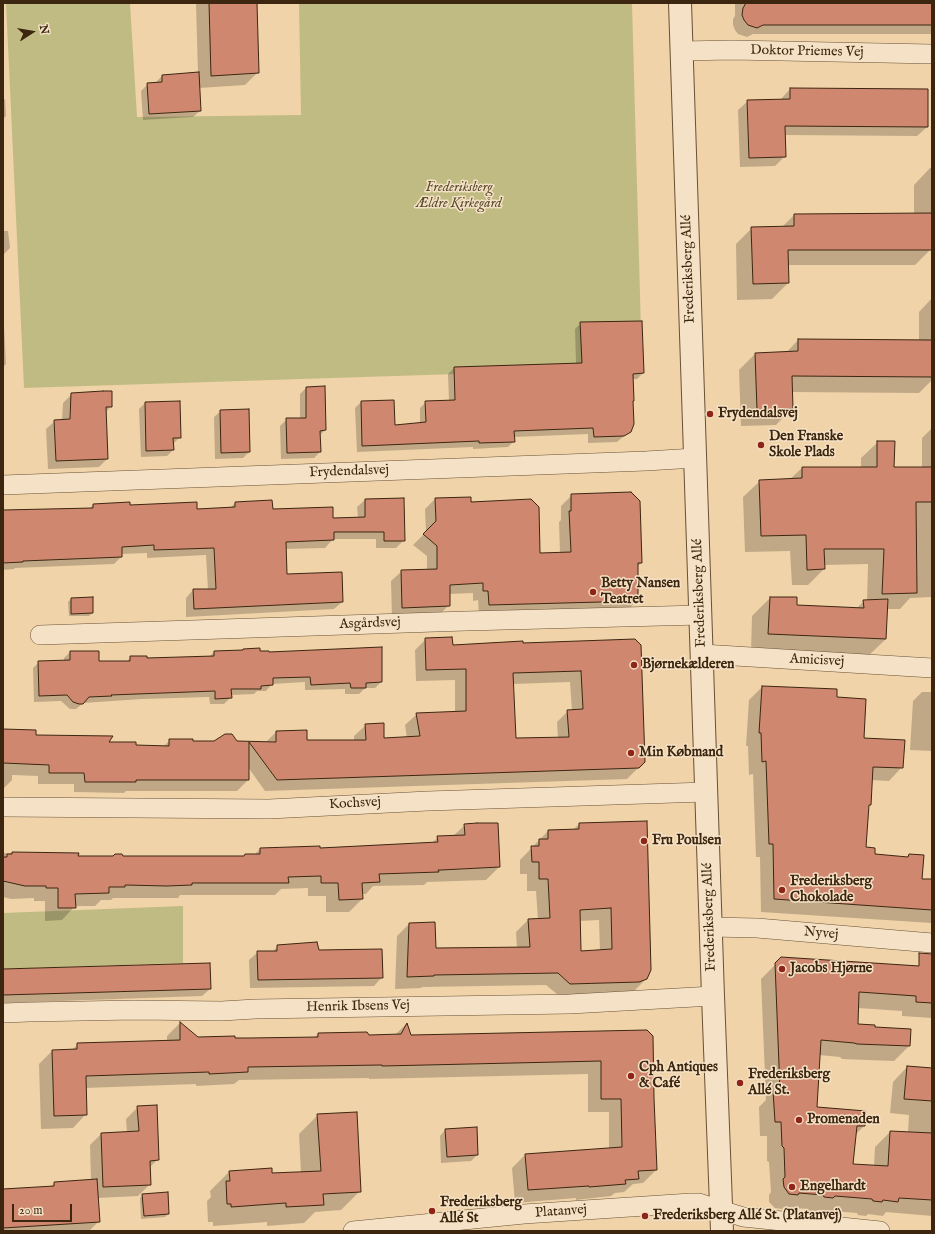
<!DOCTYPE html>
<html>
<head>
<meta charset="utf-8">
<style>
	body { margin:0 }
	#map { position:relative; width:935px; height:1234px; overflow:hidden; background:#f0d3a8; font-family:"IM FELL English",serif }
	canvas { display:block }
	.frame { position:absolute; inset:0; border:4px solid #3c2610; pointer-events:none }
	.north { position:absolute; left:12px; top:12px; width:40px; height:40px; -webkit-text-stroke:3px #f5e2c6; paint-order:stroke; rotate:78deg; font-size:11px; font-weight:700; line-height:16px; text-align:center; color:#3c2610 }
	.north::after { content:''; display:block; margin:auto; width:14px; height:18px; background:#3c2610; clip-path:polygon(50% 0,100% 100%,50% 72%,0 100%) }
	.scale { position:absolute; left:12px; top:1204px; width:60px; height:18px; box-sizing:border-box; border:2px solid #3c2610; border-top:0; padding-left:5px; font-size:12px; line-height:14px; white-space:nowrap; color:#3c2610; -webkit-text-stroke:3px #f5e2c6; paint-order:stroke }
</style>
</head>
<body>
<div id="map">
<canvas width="935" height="1234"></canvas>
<div class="frame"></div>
<div class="north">N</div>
<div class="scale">20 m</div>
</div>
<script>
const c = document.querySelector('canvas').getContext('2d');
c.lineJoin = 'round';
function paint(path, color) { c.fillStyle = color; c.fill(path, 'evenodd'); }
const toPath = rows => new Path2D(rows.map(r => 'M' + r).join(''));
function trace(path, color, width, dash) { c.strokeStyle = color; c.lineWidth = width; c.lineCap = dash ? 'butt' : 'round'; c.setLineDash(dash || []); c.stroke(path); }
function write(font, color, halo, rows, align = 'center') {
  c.font = font + ' "IM FELL English",serif'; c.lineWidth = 3; c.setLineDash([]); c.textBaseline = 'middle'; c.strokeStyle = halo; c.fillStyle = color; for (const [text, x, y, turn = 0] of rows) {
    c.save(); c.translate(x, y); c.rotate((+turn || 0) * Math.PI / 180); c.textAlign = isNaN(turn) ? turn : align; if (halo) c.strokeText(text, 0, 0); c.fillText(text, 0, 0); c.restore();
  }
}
paint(toPath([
	[6,3,130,3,137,117,301,115,299,3,632,3,642,368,24,388],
	[183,906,183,963,3,969,3,913]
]), '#c0bb83');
paint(toPath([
	[196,3,256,3,258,72,245,85,199,88,200,111,193,117,143,120,141,91,148,84,156,84,156,82,162,76,198,74],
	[735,3,932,3,932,34,753,34,747,37,738,34,735,30,733,25,733,19,735,16],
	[790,89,927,127,917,136,784,135,785,156,775,166,740,167,738,110,748,101,781,100,781,99],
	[5,99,6,116,3,119,3,100],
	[930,168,932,168,931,249,915,265,788,265,788,283,772,299,737,300,736,244,752,228,782,227,794,215,914,214,914,185],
	[3,231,8,231,10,248,3,255],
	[932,298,932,380,919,393,791,392,792,408,776,425,741,426,739,370,755,354,786,353,798,340,919,341,919,312],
	[581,323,643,373,637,379,632,379,630,431,617,442,588,443,588,434,514,437,514,441,508,447,473,449,473,447,357,452,355,408,361,402,394,426,420,424,420,408,426,402,449,401,448,374,454,368,576,364,575,329],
	[3,326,4,326,6,364,3,367],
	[306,388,325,430,319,436,320,452,314,458,281,459,280,426,287,419,300,419,300,394],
	[72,394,111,406,106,412,107,459,99,467,48,469,46,429,55,421,62,420,63,403],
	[145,403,180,437,174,443,172,443,173,450,167,456,141,457,139,409],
	[221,411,249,452,243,458,215,459,214,417],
	[932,428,932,597,910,598,900,609,887,609,886,639,867,657,751,652,752,616,770,598,796,606,856,609,864,601,867,601,868,564,824,565,824,569,808,585,792,585,790,551,745,552,743,497,760,481,790,479,802,468,861,468,861,458,878,442,893,468,922,468,922,438],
	[572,495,641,563,637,567,637,600,627,611,479,615,478,600,473,601,473,593,449,594,449,605,438,616,392,618,391,581,402,571,427,570,427,556,413,545,426,532,425,509,435,499,470,503,539,554,560,553,559,522,561,520,561,506],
	[365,500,404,540,396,548,376,548,376,539,333,539,325,548,285,549,287,575,342,602,334,609,186,617,186,598,193,590,208,590,206,555,147,558,147,553,121,554,121,557,114,564,15,568,14,569,3,570,3,511,89,509,93,505,196,510,229,509,235,503,332,519,358,518,357,507],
	[71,599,92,613,89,616,69,616,68,602],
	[426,639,452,646,635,640,644,762,627,779,265,791,248,767,248,780,237,791,126,791,124,793,74,792,74,784,38,784,38,776,12,775,12,780,3,789,3,730,35,736,135,746,163,747,170,740,192,742,266,742,276,732,306,741,354,741,354,736,366,725,383,740,407,738,405,725,417,714,455,713,455,680,416,681,415,650],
	[570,682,572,711,568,711,557,722,558,738,515,739,513,684],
	[70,652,98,662,126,662,131,657,146,659,209,657,214,652,268,653,381,682,375,688,365,688,359,694,345,694,345,689,305,690,305,682,272,684,266,691,257,691,254,694,230,695,230,698,224,704,210,704,209,697,142,699,83,703,76,709,70,709,61,701,34,702,33,668,39,662,64,662,64,658],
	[762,687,836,698,863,739,902,767,889,781,871,780,870,804,868,807,865,848,874,855,907,858,909,855,921,880,932,880,932,923,761,912,760,857,756,857,753,774,749,775,748,746,746,746,749,700],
	[922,692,932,692,932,751,910,750,913,701],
	[579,824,647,978,634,991,626,994,558,995,546,985,422,987,421,988,395,989,397,936,409,924,435,949,517,948,516,932,528,920,538,920,536,891,527,891,527,874,520,874,520,860,548,831,573,830],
	[599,920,600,951,580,952,579,921],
	[465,825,499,867,486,880,427,882,424,885,373,886,366,894,362,894,362,899,349,912,326,912,326,896,308,896,308,888,281,889,275,895,180,895,178,898,113,898,111,900,101,900,95,906,75,906,62,920,45,921,45,901,34,901,34,898,11,899,3,897,3,853,78,854,77,857,243,857,254,855,260,849,319,849,432,843,438,837,453,836],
	[278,946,318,951,382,977,374,986,250,988,249,960,258,952,272,952],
	[782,958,932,968,932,1018,902,1016,902,1011,858,1008,857,1025,874,1028,910,1031,909,1046,894,1061,842,1059,840,1057,819,1055,816,1108,865,1112,864,1126,855,1135,852,1165,874,1166,875,1147,890,1132,908,1133,909,1115,890,1113,893,1082,907,1067,932,1069,932,1216,886,1212,883,1216,868,1214,866,1216,858,1215,857,1213,819,1210,817,1212,809,1211,808,1209,784,1207,782,1209,775,1208,769,1202,769,1195,771,1192,769,1162,767,1161,767,1136,760,1136,759,1107,766,1100,761,979],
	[3,970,210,989,202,996,3,1003],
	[180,1023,198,1038,314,1038,318,1034,368,1036,395,1035,406,1024,411,1036,646,1031,656,1170,643,1183,633,1184,624,1192,615,1193,611,1196,576,1200,576,1198,515,1203,512,1168,525,1155,609,1149,609,1112,588,1112,588,1074,369,1079,369,1078,239,1080,234,1084,196,1086,196,1084,85,1088,86,1114,73,1128,41,1129,39,1064,52,1051,71,1051,78,1044,167,1042,167,1036],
	[138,1107,158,1159,149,1168,150,1184,138,1196,97,1198,99,1221,89,1231,3,1231,3,1190,50,1187,55,1183,91,1180,90,1145,101,1134,127,1133,126,1119],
	[318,1115,360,1191,341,1210,315,1212,304,1223,267,1226,267,1222,213,1226,213,1222,208,1222,207,1201,211,1197,210,1191,229,1172,271,1174,301,1173,299,1134],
	[446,1129,477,1155,471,1161,441,1163,440,1136],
	[143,1195,168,1214,165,1217,141,1219,140,1198]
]), '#0003');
const building = toPath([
	[209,3,257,3,259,73,211,76,209,3],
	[746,3,932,3,932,25,763,25,757,28,748,25,744,20,742,15,743,8,746,3],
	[199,72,201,111,149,114,147,83,162,82,162,75,199,72],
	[790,88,928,89,928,127,785,126,786,157,749,158,747,100,790,99,790,88],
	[932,213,932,250,788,250,789,283,753,284,751,227,794,226,794,214,932,213],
	[642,321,644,373,633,374,634,401,633,401,634,424,631,432,624,436,594,437,593,428,514,431,515,442,479,443,479,441,362,446,361,401,394,400,395,425,426,422,425,401,455,400,454,367,582,363,580,322,642,321],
	[798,339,932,340,932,377,792,376,793,409,757,410,755,353,798,351,798,339],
	[325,386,326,430,320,431,321,452,287,453,286,418,306,418,306,387,325,386],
	[103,391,112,391,112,407,106,407,108,459,56,461,54,420,70,419,71,393,103,391],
	[180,401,181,438,173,438,174,450,146,451,145,402,180,401],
	[249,409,250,452,221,453,220,410,249,409],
	[877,441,895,441,894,467,932,467,932,502,916,502,917,593,882,594,884,549,824,549,825,569,807,570,806,535,761,536,759,480,802,478,802,467,877,467,877,441],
	[631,492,640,501,642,563,638,563,638,601,489,605,488,591,483,591,483,583,450,585,450,606,402,608,401,570,437,569,437,546,423,534,436,521,435,498,471,497,471,502,531,499,539,507,540,553,571,552,569,511,571,511,571,494,631,492],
	[404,498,405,541,384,541,384,532,334,532,334,540,286,542,287,574,342,572,343,602,194,609,193,589,216,589,214,548,154,550,154,545,122,547,122,557,23,561,23,562,3,563,3,510,93,508,93,504,130,502,130,505,197,502,197,509,235,507,235,502,272,500,273,509,333,507,333,518,365,517,365,499,404,498],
	[93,597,93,613,71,614,71,598,93,597],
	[770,597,797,597,797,605,864,608,863,600,888,599,886,639,768,634,770,597],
	[452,637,453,645,523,641,523,643,635,639,641,645,645,762,639,768,277,780,249,742,249,780,136,780,136,782,85,782,84,773,49,773,49,765,3,763,3,729,36,730,36,735,113,736,109,742,136,742,136,745,169,746,169,739,193,739,193,741,214,741,225,734,232,734,237,741,276,742,276,731,307,730,307,740,366,740,365,724,384,723,384,738,420,736,416,713,466,711,466,669,426,670,425,638,452,637],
	[581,671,583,709,567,710,569,737,516,738,513,673,581,671],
	[382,647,382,682,366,683,366,688,351,688,350,683,311,685,310,677,273,678,273,685,261,686,261,689,231,689,232,698,215,699,215,691,111,695,112,696,89,697,83,704,79,704,73,702,67,695,39,696,38,661,70,660,70,651,99,651,99,661,130,661,130,656,147,656,147,658,214,656,214,651,243,650,243,649,260,648,260,651,269,651,269,652,382,647],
	[762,686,837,689,837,697,866,699,864,738,905,740,903,768,873,767,871,805,869,805,866,847,875,848,875,854,908,857,909,854,924,855,922,879,932,879,932,910,774,899,773,844,769,844,766,761,762,762,761,733,759,733,762,686],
	[647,821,651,970,647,979,639,982,570,984,558,973,434,975,434,976,407,977,409,923,435,922,436,948,530,947,528,919,550,918,548,879,539,879,539,862,532,862,531,846,539,846,539,839,548,839,548,830,579,829,579,823,647,821],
	[611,908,612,949,581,951,580,910,611,908],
	[477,823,498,823,500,867,441,870,438,870,439,872,379,874,380,882,362,883,363,899,339,900,338,883,321,883,321,876,288,877,289,883,192,883,192,885,167,886,125,885,125,887,109,887,109,893,75,894,76,908,58,908,58,888,46,888,46,886,25,886,3,881,3,857,7,857,7,854,12,854,12,852,79,853,78,856,113,856,115,854,122,854,123,856,244,856,245,854,260,854,260,848,320,846,320,848,438,842,437,836,465,835,464,824,477,823],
	[317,942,319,950,382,949,383,978,258,980,257,951,277,951,277,945,317,942],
	[919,953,932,954,932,1003,916,1002,916,996,859,992,858,1024,875,1025,875,1027,911,1029,910,1046,857,1044,854,1043,821,1040,817,1107,866,1111,865,1126,857,1126,853,1164,888,1166,890,1131,932,1133,932,1200,899,1198,898,1202,883,1200,882,1202,873,1201,872,1199,835,1196,833,1198,824,1197,823,1195,799,1193,798,1195,789,1194,784,1187,783,1179,785,1177,784,1148,782,1146,781,1122,775,1122,773,1091,780,1091,775,963,781,957,919,966,919,953],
	[210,963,211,989,3,995,3,969,210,963],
	[180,1022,198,1037,235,1036,235,1038,249,1038,318,1037,318,1033,367,1032,369,1035,401,1034,407,1023,411,1035,647,1030,653,1036,654,1098,657,1170,638,1171,639,1179,625,1180,626,1184,589,1187,589,1186,528,1190,525,1154,622,1147,621,1099,601,1099,601,1061,382,1066,382,1065,248,1067,248,1072,209,1074,209,1072,86,1076,87,1115,54,1116,52,1050,77,1049,77,1043,180,1040,180,1022],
	[907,1066,932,1068,932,1101,904,1099,907,1066],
	[157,1105,159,1160,150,1161,151,1185,103,1187,101,1133,139,1131,137,1106,157,1105],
	[357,1112,361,1192,323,1194,324,1205,286,1207,286,1203,231,1207,231,1204,227,1204,226,1181,230,1181,229,1171,272,1168,272,1173,321,1171,317,1114,357,1112],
	[477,1127,478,1155,447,1157,445,1129,477,1127],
	[97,1179,100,1222,3,1228,3,1189,54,1186,54,1182,97,1179],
	[168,1192,169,1214,144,1216,142,1194,168,1192]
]);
paint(building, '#d08770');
trace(building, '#3c2610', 1);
const minor = toPath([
	[682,51,732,50,932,54],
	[3,485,646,461,695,458],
	[40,635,466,621,701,615],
	[702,654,932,668],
	[3,807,269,809,428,801,706,792],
	[711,927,757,928,932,943],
	[3,1013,29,1012,134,1010,222,1011,255,1009,570,1004,713,996],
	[353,1231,524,1214,691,1203,699,1203,743,1217,880,1231]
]);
const tertiary = toPath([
	[680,3,713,996,722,1231]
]);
trace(minor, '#695136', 20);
trace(tertiary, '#695136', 24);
trace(minor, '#f5e2c6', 19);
trace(tertiary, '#f5e2c6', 22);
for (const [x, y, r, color] of [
	[710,414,4,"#8f2418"],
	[761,445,4,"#8f2418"],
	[593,592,4,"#8f2418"],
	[634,665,4,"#8f2418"],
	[631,753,4,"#8f2418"],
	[644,841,4,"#8f2418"],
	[782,890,4,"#8f2418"],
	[782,969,4,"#8f2418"],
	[631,1076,4,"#8f2418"],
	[740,1083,4,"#8f2418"],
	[799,1120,4,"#8f2418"],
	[792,1187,4,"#8f2418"],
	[432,1211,4,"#8f2418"],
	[645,1216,4,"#8f2418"]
]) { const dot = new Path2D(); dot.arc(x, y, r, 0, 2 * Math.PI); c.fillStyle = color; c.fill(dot); trace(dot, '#f5e2c6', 1.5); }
write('14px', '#3c2610', '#f5e2c6', [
	["Doktor Priemes Vej",807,52,1],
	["Frederiksberg Allé",689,269,-92],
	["Frydendalsvej",349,472,-2],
	["Frederiksberg Allé",700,593,-92],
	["Asgårdsvej",370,624,-2],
	["Amicisvej",817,661,3],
	["Kochsvej",355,804,-3],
	["Frederiksberg Allé",710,917,-92],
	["Nyvej",821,934,5],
	["Henrik Ibsens Vej",358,1007,-1],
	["Platanvej",561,1212,-4]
]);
write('italic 14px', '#5d4b2d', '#f5e2c6', [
	["Frederiksberg",459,188],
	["Ældre Kirkegård",459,204]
]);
write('bold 14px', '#3c2610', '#f5e2c6', [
	["Frydendalsvej",718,414],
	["Den Franske",769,437],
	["Skole Plads",769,453],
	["Betty Nansen",601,584],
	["Teatret",601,600],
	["Bjørnekælderen",642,665],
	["Min Købmand",639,753],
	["Fru Poulsen",652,841],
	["Frederiksberg",790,882],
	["Chokolade",790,898],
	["Jacobs Hjørne",790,969],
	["Cph Antiques",639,1068],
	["& Café",639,1084],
	["Frederiksberg",748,1075],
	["Allé St.",748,1091],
	["Promenaden",807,1120],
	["Engelhardt",800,1187],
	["Frederiksberg",440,1203],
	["Allé St",440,1219],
	["Frederiksberg Allé St. (Platanvej)",653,1216]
], 'left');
</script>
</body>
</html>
